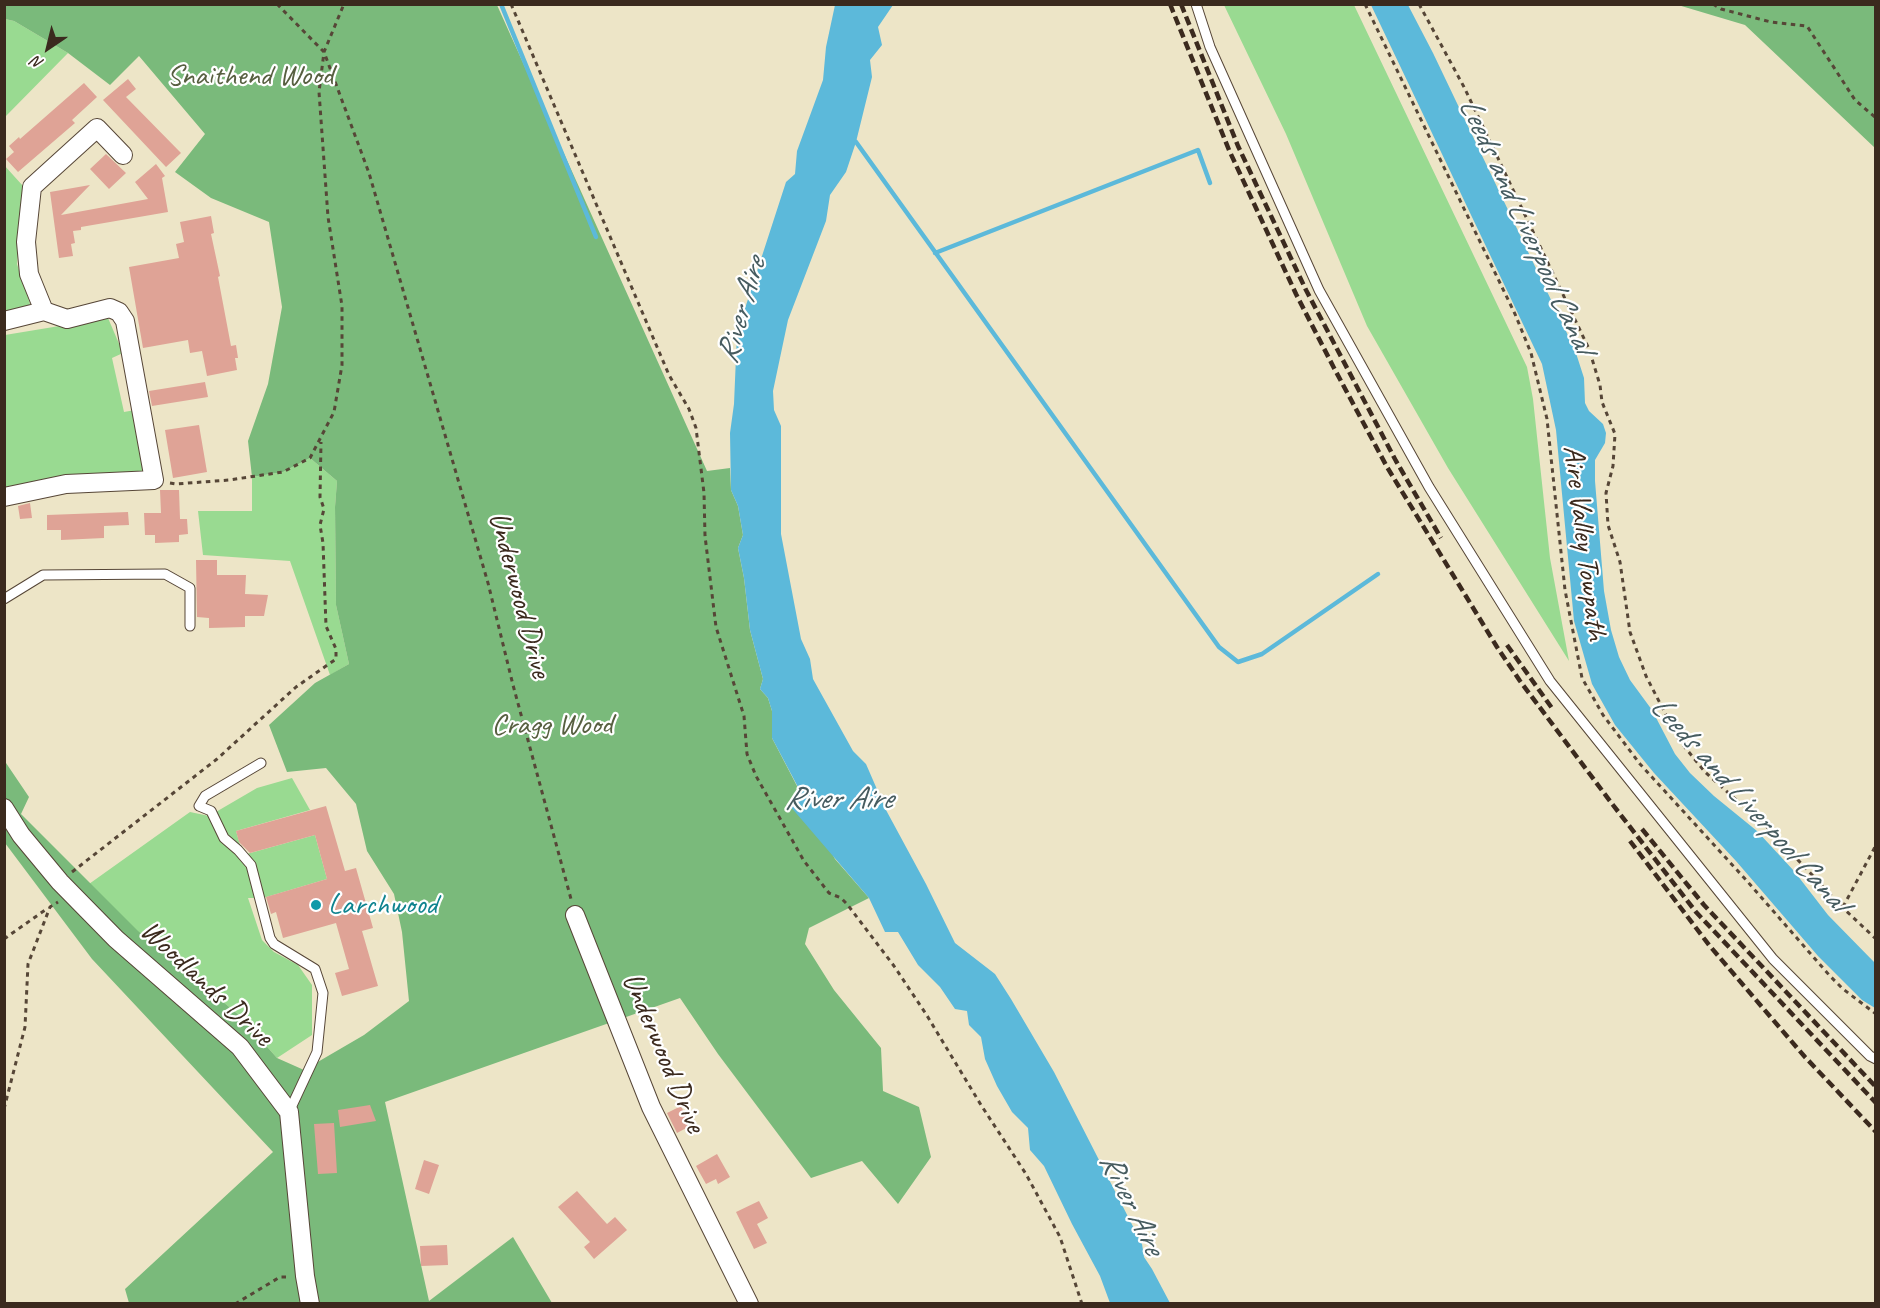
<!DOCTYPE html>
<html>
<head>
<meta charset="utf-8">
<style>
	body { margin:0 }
	#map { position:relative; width:1880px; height:1308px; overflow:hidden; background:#ede5c7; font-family:Caveat,sans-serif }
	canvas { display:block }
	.frame { position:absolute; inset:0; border:6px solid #3b2a1e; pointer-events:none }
	.north { position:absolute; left:18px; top:18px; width:60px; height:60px; -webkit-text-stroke:4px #fff; paint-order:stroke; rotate:215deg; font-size:16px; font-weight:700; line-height:24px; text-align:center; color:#3b2a1e }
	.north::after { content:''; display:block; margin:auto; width:21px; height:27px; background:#3b2a1e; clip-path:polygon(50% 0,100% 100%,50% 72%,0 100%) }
</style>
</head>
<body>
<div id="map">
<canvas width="1880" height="1308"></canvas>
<div class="frame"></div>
<div class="north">N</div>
</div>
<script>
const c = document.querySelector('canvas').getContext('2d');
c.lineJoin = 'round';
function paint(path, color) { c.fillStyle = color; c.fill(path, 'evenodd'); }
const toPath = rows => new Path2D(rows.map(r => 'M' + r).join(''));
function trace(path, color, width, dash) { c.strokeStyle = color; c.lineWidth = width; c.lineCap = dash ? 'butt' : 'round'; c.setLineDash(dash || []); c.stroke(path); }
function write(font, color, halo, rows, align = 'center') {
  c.font = font + ' Caveat,sans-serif'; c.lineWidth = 4.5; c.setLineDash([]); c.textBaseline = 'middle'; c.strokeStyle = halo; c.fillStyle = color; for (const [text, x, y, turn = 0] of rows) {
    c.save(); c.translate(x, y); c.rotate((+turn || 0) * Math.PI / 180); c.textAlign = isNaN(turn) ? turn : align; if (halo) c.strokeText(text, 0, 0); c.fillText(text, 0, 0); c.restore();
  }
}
paint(toPath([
	[1224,5,1354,5,1527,367,1533,399,1550,558,1569,661,1448,468,1367,326,1286,134],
	[5,19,14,21,68,53,5,117],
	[4,165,23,186,17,264,32,310,4,316],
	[108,318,123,353,112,358,124,412,135,410,147,467,140,476,5,491,5,335],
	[310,458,337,481,335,507,336,605,349,664,330,675,290,561,203,555,198,511,252,511,252,477,283,472],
	[292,778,310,810,236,831,243,855,315,835,327,879,263,898,248,898,262,940,274,952,298,965,312,985,312,1035,277,1058,240,1016,138,932,89,884,190,812,209,816,257,788]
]), '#99da91');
paint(toPath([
	[5,5,497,5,707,471,730,468,731,490,738,506,743,535,738,548,744,578,750,630,763,679,760,689,768,698,772,711,772,738,835,859,869,898,809,928,805,944,834,990,881,1048,883,1091,919,1107,931,1157,898,1204,862,1161,811,1178,718,1054,680,998,385,1102,429,1301,513,1237,552,1303,129,1303,125,1289,273,1152,92,959,5,843,4,760,29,797,21,814,138,931,240,1016,277,1058,304,1070,364,1035,409,1001,402,932,394,894,367,851,356,804,326,768,287,772,269,725,315,683,349,664,336,605,335,507,337,481,310,458,283,472,252,477,248,441,268,384,282,307,269,222,211,198,175,172,205,134,139,56,110,85,68,53,14,21,5,19],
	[1678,5,1875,5,1875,148,1745,25]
]), '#7aba7b');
paint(toPath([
	[835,5,893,5,878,27,882,45,870,60,872,77,856,142,846,172,830,195,826,221,788,320,773,391,774,410,781,426,781,534,801,639,810,659,813,679,853,751,866,764,886,810,926,884,955,943,995,974,1011,999,1054,1072,1142,1244,1144,1257,1152,1269,1170,1303,1110,1303,1100,1276,1072,1224,1044,1166,1030,1150,1028,1128,1012,1112,997,1086,985,1059,981,1037,969,1025,967,1011,955,1009,940,987,918,965,898,932,885,932,869,898,790,806,799,789,772,738,772,711,768,698,760,689,763,679,750,630,744,578,738,548,743,535,738,506,731,490,730,433,734,404,737,333,786,182,795,174,797,151,823,80,826,47],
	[1371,5,1408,5,1433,53,1575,350,1584,378,1585,403,1589,411,1603,424,1606,433,1605,443,1595,460,1595,481,1604,591,1611,630,1619,657,1630,680,1652,710,1675,754,1690,773,1714,796,1757,831,1794,871,1828,915,1875,963,1875,1008,1862,1000,1818,956,1736,861,1654,773,1615,725,1592,684,1574,621,1556,430,1542,364]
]), '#5cb9da');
trace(toPath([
	[501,4,596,237],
	[856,142,1219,647,1238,662,1262,654,1378,574],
	[935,253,1198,150,1210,183]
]), '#5cb9da', 4.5);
paint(toPath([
	[128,79,136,89,126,97,181,153,166,167,103,100],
	[84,83,97,97,72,120,75,123,18,172,6,159,14,152,9,146,19,137,20,139],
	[106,154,126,173,109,189,90,169],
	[156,164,165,176,162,178,168,212,81,227,81,230,73,231,75,243,71,244,73,256,59,258,50,192,90,185,61,215,148,199,135,182],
	[211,216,214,233,211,234,220,276,218,277,231,346,236,345,238,358,235,358,237,370,207,376,202,351,190,353,188,340,143,348,129,267,179,258,176,244,184,242,180,222],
	[205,382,208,397,152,406,149,391],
	[199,425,207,472,173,478,165,430],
	[160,490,179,490,180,519,187,519,188,534,179,535,179,542,155,543,155,535,145,535,144,513,161,513],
	[30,503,32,518,20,519,18,506],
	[128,512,129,525,104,526,104,538,61,540,61,530,47,530,47,515],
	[196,560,217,560,217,575,246,575,245,594,268,595,264,616,245,616,245,627,209,628,209,618,197,617],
	[326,806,345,871,356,868,373,928,362,931,378,986,342,996,335,973,349,969,336,923,283,938,276,912,271,914,266,897,327,879,315,835,250,853,239,842,236,831],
	[370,1105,376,1121,340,1127,338,1110],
	[681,1106,690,1126,677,1133,667,1113],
	[334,1123,337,1173,318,1174,314,1124],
	[717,1154,730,1177,718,1184,716,1179,706,1184,696,1166],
	[424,1160,439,1165,429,1194,415,1189],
	[577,1191,607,1224,615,1217,627,1230,594,1259,584,1247,590,1242,558,1207],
	[759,1201,768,1218,757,1224,767,1243,754,1249,736,1212],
	[447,1245,448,1265,421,1266,420,1246]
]), '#dfa396');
const lane = toPath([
	[1196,4,1210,47,1319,290,1429,487,1550,681,1773,959,1870,1056,1876,1059],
	[4,599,43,575,165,574,190,588,190,626],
	[261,763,205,796,199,806,211,811,224,838,238,850,251,865,270,938,274,944,315,969,323,993,317,1052,289,1112]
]);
const street = toPath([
	[44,311,29,274,26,242,32,187,97,128,123,155],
	[4,321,44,311,67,319,110,308,119,312,125,321,154,480,66,484,4,497],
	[4,808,21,835,60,882,116,939,240,1047,289,1112,305,1276,310,1304],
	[575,915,651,1107,749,1304]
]);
trace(lane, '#564637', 11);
trace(street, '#564637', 20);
trace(toPath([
	[277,4,324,52,369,173,488,583,513,685,571,899],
	[511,4,669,375,689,409,696,428,704,493,705,536,716,627,744,716,747,754,756,776,804,861,829,893,841,898,847,904,894,966,926,1014,981,1105,1026,1174,1060,1237,1082,1304],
	[1365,4,1515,314,1531,353,1547,419,1565,590,1582,678,1603,715,1640,764,1747,881,1830,976,1843,989,1876,1014],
	[1419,4,1464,87,1589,349,1600,385,1602,402,1615,434,1613,466,1606,493,1608,525,1620,562,1630,632,1646,676,1679,740,1705,772,1769,829,1842,907,1876,939],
	[1713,4,1721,9,1771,22,1807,26,1855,100,1876,118],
	[170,483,176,484,229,480,283,472,310,458,334,412,342,365,342,306,328,217,319,92,324,52,344,4],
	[72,872,217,759,296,687,336,659,336,649,326,626,323,543,320,525,324,509,320,497,321,442],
	[1843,907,1876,845],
	[4,939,48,908],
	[4,1109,25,1027,28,964,50,907,58,902],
	[235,1304,280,1277,288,1277]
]), '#564637', 3, [4.5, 4.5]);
trace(lane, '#fff', 9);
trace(street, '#fff', 18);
trace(toPath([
	[1170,4,1229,150,1296,294,1334,368,1387,467,1497,647,1520,681,1613,805,1696,912,1876,1103],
	[1181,4,1238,146,1306,290,1396,461,1441,538],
	[1507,645,1554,711],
	[1642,829,1704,905,1876,1087],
	[1630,841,1709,945,1762,1007,1805,1057,1876,1132]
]), '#3b2a1e', 4.5, [9, 4.5]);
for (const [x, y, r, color] of [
	[316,905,6,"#0f9aa8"]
]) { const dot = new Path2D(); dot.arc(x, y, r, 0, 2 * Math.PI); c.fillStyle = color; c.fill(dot); trace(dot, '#fff', 2); }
write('30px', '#575f40', '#fff', [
	["Snaithend Wood",250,76],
	["Cragg Wood",552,725]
]);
write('30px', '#3b2a1e', '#fff', [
	["Aire Valley Towpath",1584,543,83],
	["Underwood Drive",519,595,75],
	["Woodlands Drive",206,984,43],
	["Underwood Drive",663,1053,67]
]);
write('30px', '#0d838f', '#fff', [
	["Larchwood",328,905]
], 'left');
write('italic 32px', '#475c60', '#fff', [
	["Leeds and Liverpool Canal",1525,225,65],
	["River Aire",742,311,-74],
	["River Aire",838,800],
	["Leeds and Liverpool Canal",1748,804,48],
	["River Aire",1131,1204,64]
]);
</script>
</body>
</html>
